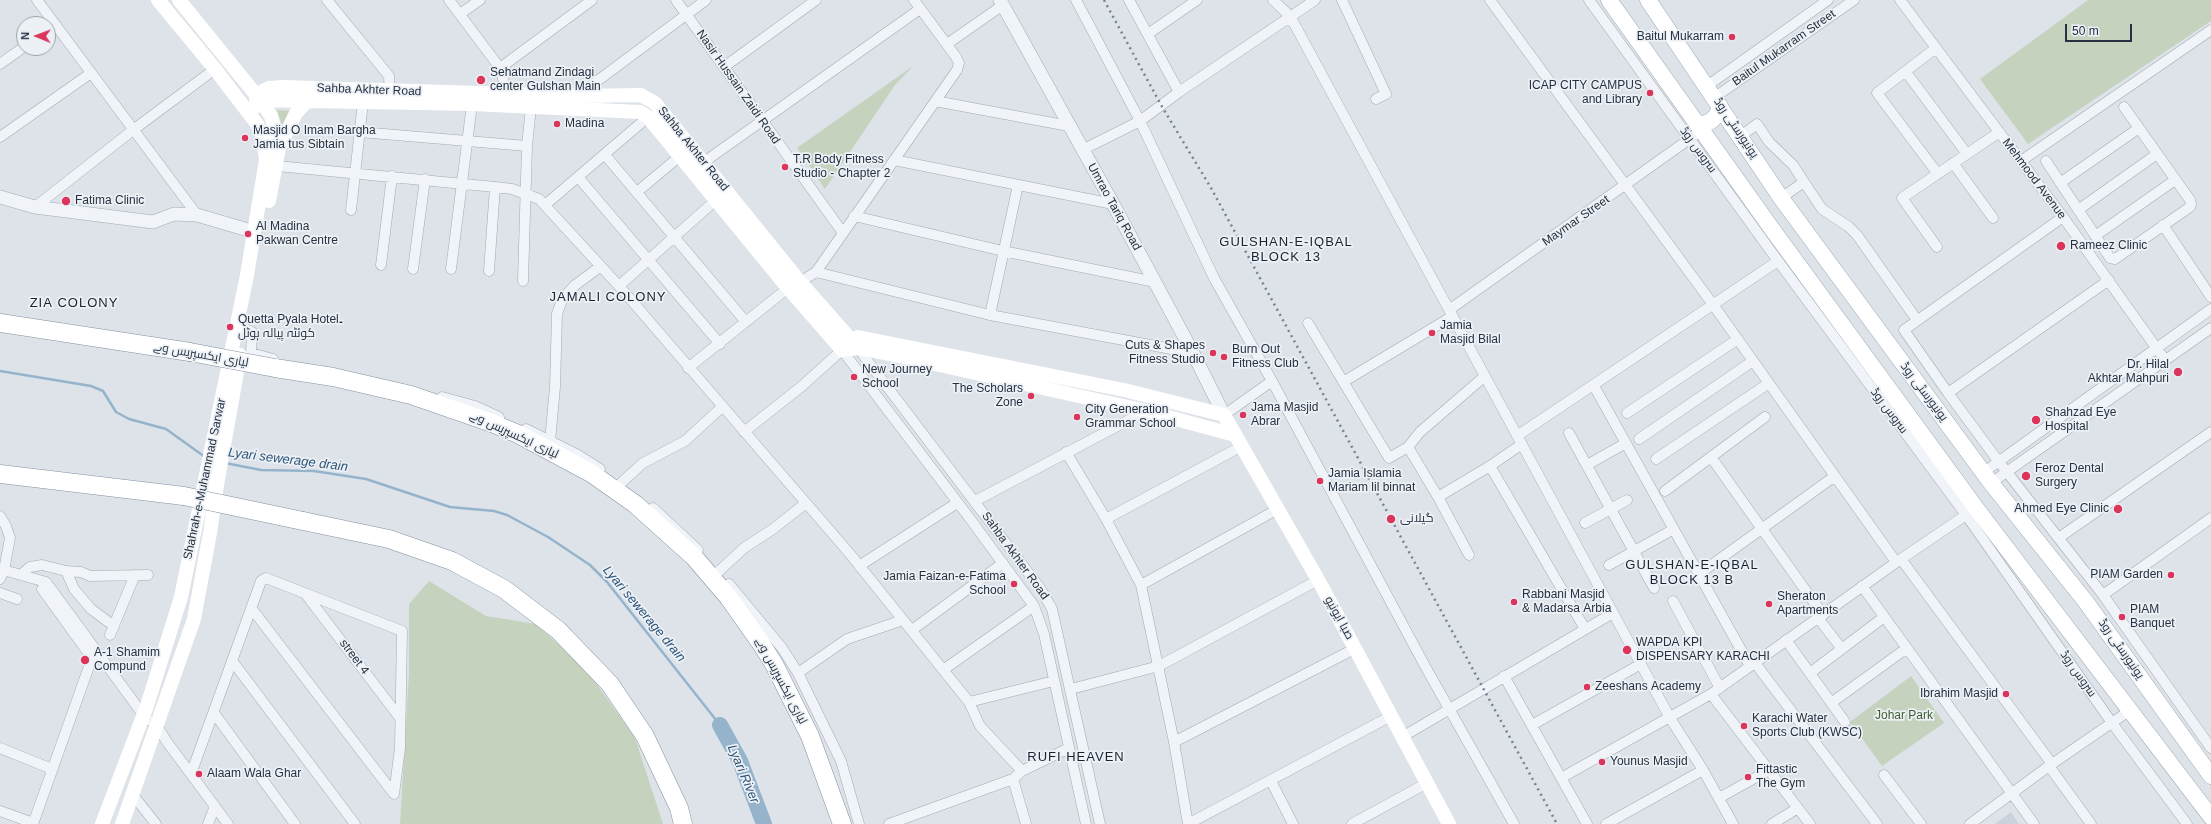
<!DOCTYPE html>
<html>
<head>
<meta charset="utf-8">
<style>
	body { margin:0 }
	#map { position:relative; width:2211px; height:824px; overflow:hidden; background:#dde3e9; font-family:Arial,sans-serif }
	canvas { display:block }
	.north { position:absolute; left:16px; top:16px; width:40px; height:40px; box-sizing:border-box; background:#edf1f6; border:1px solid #9da4ae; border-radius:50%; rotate:271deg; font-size:11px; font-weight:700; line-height:16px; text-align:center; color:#253141 }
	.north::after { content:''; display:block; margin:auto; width:14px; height:18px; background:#db355b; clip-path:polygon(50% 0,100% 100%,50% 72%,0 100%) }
	.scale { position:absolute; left:2065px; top:24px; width:67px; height:18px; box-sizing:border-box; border:2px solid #253141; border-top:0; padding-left:5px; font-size:12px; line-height:14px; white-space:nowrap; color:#253141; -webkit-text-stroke:3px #edf1f6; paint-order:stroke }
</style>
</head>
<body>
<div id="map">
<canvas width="2211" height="824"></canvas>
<div class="north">N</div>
<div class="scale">50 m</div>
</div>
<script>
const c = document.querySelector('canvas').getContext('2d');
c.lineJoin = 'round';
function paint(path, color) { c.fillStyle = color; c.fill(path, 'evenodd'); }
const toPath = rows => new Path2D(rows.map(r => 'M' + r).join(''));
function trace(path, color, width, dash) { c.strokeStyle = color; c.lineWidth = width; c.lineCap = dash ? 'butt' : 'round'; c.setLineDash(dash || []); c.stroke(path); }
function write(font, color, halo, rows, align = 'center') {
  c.font = font + ' Arial,Cairo,sans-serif'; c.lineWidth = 3.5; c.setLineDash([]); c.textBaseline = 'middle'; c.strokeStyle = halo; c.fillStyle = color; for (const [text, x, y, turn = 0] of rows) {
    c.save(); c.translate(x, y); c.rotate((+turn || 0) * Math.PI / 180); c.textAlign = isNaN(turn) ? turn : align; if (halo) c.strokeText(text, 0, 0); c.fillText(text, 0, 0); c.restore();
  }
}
paint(toPath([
	[2011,812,2019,824,1995,824]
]), '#cbd2db');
paint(toPath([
	[2088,0,2211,0,2211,21,2028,144,1980,79],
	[913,66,895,85,825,189,797,148],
	[277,110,292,111,283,128],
	[429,581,486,616,536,624,586,669,635,738,663,824,400,824,409,673,409,604],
	[1911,676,1944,723,1882,766,1850,722]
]), '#c5d3be');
trace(toPath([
	[0,371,91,386,103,391,116,412,129,419,166,429,205,457],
	[225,463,261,470,314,471,366,479,450,507,494,511,507,515,548,537,590,565,607,582,720,725]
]), '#95b4cc', 2.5);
trace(toPath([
	[720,725,740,761,764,824]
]), '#95b4cc', 16);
const minor = toPath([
	[37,0,197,215],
	[327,0,389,76,390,96],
	[449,0,500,68,507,93,506,100],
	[676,0,843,233],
	[1076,0,1140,121,1214,278,1272,381,1425,666,1514,824],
	[1129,0,1179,92],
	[1273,0,1290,16,1670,718,1703,770,1733,824],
	[1342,0,1386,94,1376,99],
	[1490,0,1714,306,1896,562],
	[1589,0,1778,261,1966,515,2112,723,2187,824],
	[1900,0,2063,217,2165,360],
	[460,14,480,0],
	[1148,34,1197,0],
	[947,44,1003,5],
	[1936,48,1877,93,1938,174],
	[0,64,24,47],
	[724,67,816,0],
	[500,68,592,0],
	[1906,72,1967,154],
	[1707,86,1828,0],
	[577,96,706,0],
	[1715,97,1854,0],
	[935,101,1069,126],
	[360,132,527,146],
	[1741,136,1757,124,1769,142,1793,165,1804,182],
	[0,137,91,73],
	[1082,150,1140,121,1179,92,1315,0],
	[605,155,746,322],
	[894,160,1113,204],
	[2021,161,2211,30],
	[2046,161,2110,258,2115,259,2190,207,2191,204,2190,200,2124,107],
	[704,162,920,9],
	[1953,163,1993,218],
	[277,166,495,187,512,189,539,199,619,286,850,554,969,702,980,726,1022,771],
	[578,177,720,344],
	[2060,183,2139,128],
	[637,192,680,156],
	[1781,198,1804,182,1822,209,1849,227,1857,235,1917,320],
	[545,205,648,117],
	[35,207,133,130,215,69],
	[351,210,363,102],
	[2078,210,2157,154],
	[854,216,1003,251,1155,282],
	[2163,225,2211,297],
	[2095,236,2175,180],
	[1937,247,1902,198,1998,133],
	[381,265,392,176],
	[413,269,425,179],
	[451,269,472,104],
	[489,271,495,187],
	[816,272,990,315,1193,353],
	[2109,280,1948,393,1999,462,2103,595,2211,748],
	[523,281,527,146,531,107],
	[800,282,816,272,957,70,959,63,956,57,914,0],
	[619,286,717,199],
	[1449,310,1695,135],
	[990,315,1018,185],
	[1308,323,1389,458,1408,447,1420,432,1485,376],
	[244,328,252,332,251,353,273,359],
	[857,347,1040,588,1052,609,1100,824],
	[688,368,788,288],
	[1343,382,1453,316],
	[1594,386,1750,666],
	[1948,393,1904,330,2063,217],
	[442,397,475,406,499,417],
	[1627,413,1738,339],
	[1224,415,1272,381],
	[526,429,578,455,600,469],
	[744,432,802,386,842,350,968,516,1034,606,1044,634,1086,824],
	[1569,433,1654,588],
	[1517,436,1778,261],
	[1639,439,1753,361],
	[550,441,555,387,557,314,562,300,574,286,601,266],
	[1408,447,1438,497,1469,555],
	[1066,452,1106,519,1141,585,1174,742,1188,824],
	[1711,457,1823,615],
	[1656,459,1769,383],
	[1587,465,1626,443],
	[1490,466,1585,629],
	[1984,472,2211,309],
	[621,483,643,463,685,441,722,407],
	[1991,483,2211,328],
	[1665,491,1765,417],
	[1438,497,1490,466,1522,444],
	[975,501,1146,411],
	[653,508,698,550],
	[0,516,6,526,10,538,4,570,0,579],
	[1106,519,1242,446],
	[1585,523,1627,500],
	[2060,537,2211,432],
	[1901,559,2052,764],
	[1609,565,1674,529],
	[859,566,957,503],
	[0,569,46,582,144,716,157,726,167,742,228,824],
	[66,571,74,589,91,609,114,626],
	[718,572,744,548,773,529,806,503],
	[22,574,30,567,42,565,66,571,81,572,90,576,148,575],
	[1699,574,1835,476],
	[729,584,782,648,798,673,841,761,859,824],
	[1141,585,1278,509],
	[1862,586,2034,824],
	[0,593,17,599],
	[2103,595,2211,518],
	[307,596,400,718],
	[1673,601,1720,688],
	[252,609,394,794],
	[1818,618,1842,649],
	[912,630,1003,563],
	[110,635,135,575],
	[1786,640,1845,722],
	[233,662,355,824],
	[1755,663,1877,824],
	[943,670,1034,606],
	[798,673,847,639,903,620],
	[1810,673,1884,617],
	[1504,676,1587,824],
	[1071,689,1159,666,1318,580],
	[1711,694,1810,824],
	[969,702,1054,681],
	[1831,703,1907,648],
	[214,713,295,824],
	[1532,725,1641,664],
	[1402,737,1613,613],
	[1174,742,1356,648],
	[0,748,52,769],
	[2049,766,2091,824],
	[191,774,261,581,266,578,402,631,400,748,394,794],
	[1884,775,1921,824],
	[1561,778,1711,694,1901,559,1966,515],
	[1013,779,1026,824],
	[1271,781,1293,824],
	[133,795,156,824],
	[1719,798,1769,770],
	[0,811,33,823],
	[33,824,92,658,42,589],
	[208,824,215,806],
	[889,824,1013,779,1022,771,1069,748],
	[1188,824,1391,716],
	[1352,824,1427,783],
	[1606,824,1703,770],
	[1772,824,1798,808],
	[1970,824,2049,766,2129,711]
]);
const tertiary = toPath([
	[1000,0,1113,204,1193,353,1224,415],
	[0,197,35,207,153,222,174,214,197,215,255,232]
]);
const primary = toPath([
	[1609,0,1772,229,1976,508,2211,817],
	[1648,0,1781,198,1991,483,2086,602,2211,776],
	[1696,123,1705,124,1711,121,1717,115,1720,106]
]);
const motorway = toPath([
	[0,323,190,352],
	[275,368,333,377,411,395,492,423,518,434,591,473,635,504,694,557,729,598,760,642,774,664,810,736,842,824],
	[0,474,184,496],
	[303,521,389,539,452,561,504,589,558,630,610,684,645,736,679,808,683,824]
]);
trace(minor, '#a2aab3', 11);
trace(tertiary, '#a2aab3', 14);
trace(primary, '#9ca8b5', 17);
trace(motorway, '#8391a1', 19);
trace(minor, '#f0f3f7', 10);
trace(tertiary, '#f0f3f7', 13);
trace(toPath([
	[179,0,261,101,271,116,279,148,269,201],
	[256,100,472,104,640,112,648,117,788,288,842,350],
	[258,106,259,98,263,91,269,88,283,87,577,96,641,95,655,103,800,282,852,341],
	[279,148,296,113,307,101],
	[842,350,858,337,1124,390,1224,415,1321,585,1449,824],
	[842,350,858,348,899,356,1146,411,1235,435],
	[102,824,147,706,181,597,247,275,266,160,262,135,257,124,215,69,158,0],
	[122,824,194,619,210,533,217,485,240,355]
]), '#fff', 14);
trace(primary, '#fff', 16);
trace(motorway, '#fff', 18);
trace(toPath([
	[1104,0,1161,105,1211,188,1557,824]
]), '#758394', 2.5, [2, 4]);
const motorwayBridge = toPath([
	[190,352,275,368],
	[184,496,303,521]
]);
trace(motorwayBridge, '#8391a1', 19, []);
trace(motorwayBridge, '#fff', 18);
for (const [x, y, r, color] of [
	[1732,37,4,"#db355b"],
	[481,80,5,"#db355b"],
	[1650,93,4,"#db355b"],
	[557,124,4,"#db355b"],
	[245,138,4,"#db355b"],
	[785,167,4,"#db355b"],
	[66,201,5,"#db355b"],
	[248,234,4,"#db355b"],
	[2061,246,5,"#db355b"],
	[230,327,4,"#db355b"],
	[1432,333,4,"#db355b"],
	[1213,353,4,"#db355b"],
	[1224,357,4,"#db355b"],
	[2178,372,5,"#db355b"],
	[854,377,4,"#db355b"],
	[1031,396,4,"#db355b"],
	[1243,415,4,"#db355b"],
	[1077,417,4,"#db355b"],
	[2036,420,5,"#db355b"],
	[2026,476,5,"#db355b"],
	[1320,481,4,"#db355b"],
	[2118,509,5,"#db355b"],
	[1391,519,5,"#db355b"],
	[2171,575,4,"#db355b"],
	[1014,584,4,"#db355b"],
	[1514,602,4,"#db355b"],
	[1769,604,4,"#db355b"],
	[2122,617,4,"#db355b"],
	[1627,650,5,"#db355b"],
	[85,660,5,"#db355b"],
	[1587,687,4,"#db355b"],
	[2006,694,4,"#db355b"],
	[1744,726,4,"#db355b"],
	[1602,762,4,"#db355b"],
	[199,774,4,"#db355b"],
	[1748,777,4,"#db355b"]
]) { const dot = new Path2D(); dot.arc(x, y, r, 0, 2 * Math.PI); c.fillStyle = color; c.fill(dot); trace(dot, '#edf1f6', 1.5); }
write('12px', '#253141', '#edf1f6', [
	["Baitul Mukarram",1724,37,"right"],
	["Sehatmand Zindagi",490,73],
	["center Gulshan Main",490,87],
	["ICAP CITY CAMPUS",1642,86,"right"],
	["and Library",1642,100,"right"],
	["Madina",565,124],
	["Masjid O Imam Bargha",253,131],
	["Jamia tus Sibtain",253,145],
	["T.R Body Fitness",793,160],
	["Studio - Chapter 2",793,174],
	["Fatima Clinic",75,201],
	["Al Madina",256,227],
	["Pakwan Centre",256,241],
	["Rameez Clinic",2070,246],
	["Quetta Pyala Hotel۔",238,320],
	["کوئٹہ پیالہ ہوٹل",238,334],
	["Jamia",1440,326],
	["Masjid Bilal",1440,340],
	["Cuts & Shapes",1205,346,"right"],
	["Fitness Studio",1205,360,"right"],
	["Burn Out",1232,350],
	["Fitness Club",1232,364],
	["Dr. Hilal",2169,365,"right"],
	["Akhtar Mahpuri",2169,379,"right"],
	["New Journey",862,370],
	["School",862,384],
	["The Scholars",1023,389,"right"],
	["Zone",1023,403,"right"],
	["Jama Masjid",1251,408],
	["Abrar",1251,422],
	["City Generation",1085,410],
	["Grammar School",1085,424],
	["Shahzad Eye",2045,413],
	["Hospital",2045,427],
	["Feroz Dental",2035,469],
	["Surgery",2035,483],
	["Jamia Islamia",1328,474],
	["Mariam lil binnat",1328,488],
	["Ahmed Eye Clinic",2109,509,"right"],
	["گیلانی",1400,519],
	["PIAM Garden",2163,575,"right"],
	["Jamia Faizan-e-Fatima",1006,577,"right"],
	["School",1006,591,"right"],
	["Rabbani Masjid",1522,595],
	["& Madarsa Arbia",1522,609],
	["Sheraton",1777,597],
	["Apartments",1777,611],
	["PIAM",2130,610],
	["Banquet",2130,624],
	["WAPDA KPI",1636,643],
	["DISPENSARY KARACHI",1636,657],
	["A-1 Shamim",94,653],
	["Compund",94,667],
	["Zeeshans Academy",1595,687],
	["Ibrahim Masjid",1998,694,"right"],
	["Karachi Water",1752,719],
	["Sports Club (KWSC)",1752,733],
	["Younus Masjid",1610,762],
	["Fittastic",1756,770],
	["The Gym",1756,784],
	["Alaam Wala Ghar",207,774]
], 'left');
write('12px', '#253141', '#edf1f6', [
	["Baitul Mukarram Street",1784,48,-35],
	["Nasir Hussain Zaidi Road",738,87,55],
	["Sahba Akhter Road",369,90,2],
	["یونیورسٹی روڈ",1736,128,56],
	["Sahba Akhter Road",693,149,51],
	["سروس روڈ",1698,150,54],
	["Mehmood Avenue",2034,179,53],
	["Umrao Tariq Road",1114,207,61],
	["Maymar Street",1576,221,-35],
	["لیاری ایکسپریس وے",201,355,10],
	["یونیورسٹی روڈ",1924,392,53],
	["سروس روڈ",1889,411,53],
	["لیاری ایکسپریس وے",514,435,25],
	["Shahrah-e-Muhammad Sarwar",205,479,-78],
	["Sahba Akhter Road",1015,556,54],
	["صبا ایونیو",1339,618,61],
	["یونیورسٹی روڈ",2121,649,55],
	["street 4",354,657,53],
	["سروس روڈ",2078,674,55],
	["لیاری ایکسپریس وے",781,681,62]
]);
write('12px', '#3d5e31', '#edf1f6', [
	["Johar Park",1904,716]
]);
c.letterSpacing = '1px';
write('13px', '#182231', '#edf1f6', [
	["GULSHAN-E-IQBAL",1286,242],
	["BLOCK 13",1286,257],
	["JAMALI COLONY",608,297],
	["ZIA COLONY",74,303],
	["GULSHAN-E-IQBAL",1692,565],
	["BLOCK 13 B",1692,580],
	["RUFI HEAVEN",1076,757]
]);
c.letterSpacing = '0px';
write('italic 13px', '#2c5478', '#edf1f6', [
	["Lyari sewerage drain",288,460,7],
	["Lyari sewerage drain",644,614,50],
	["Lyari River",743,774,67]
]);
</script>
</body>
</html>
